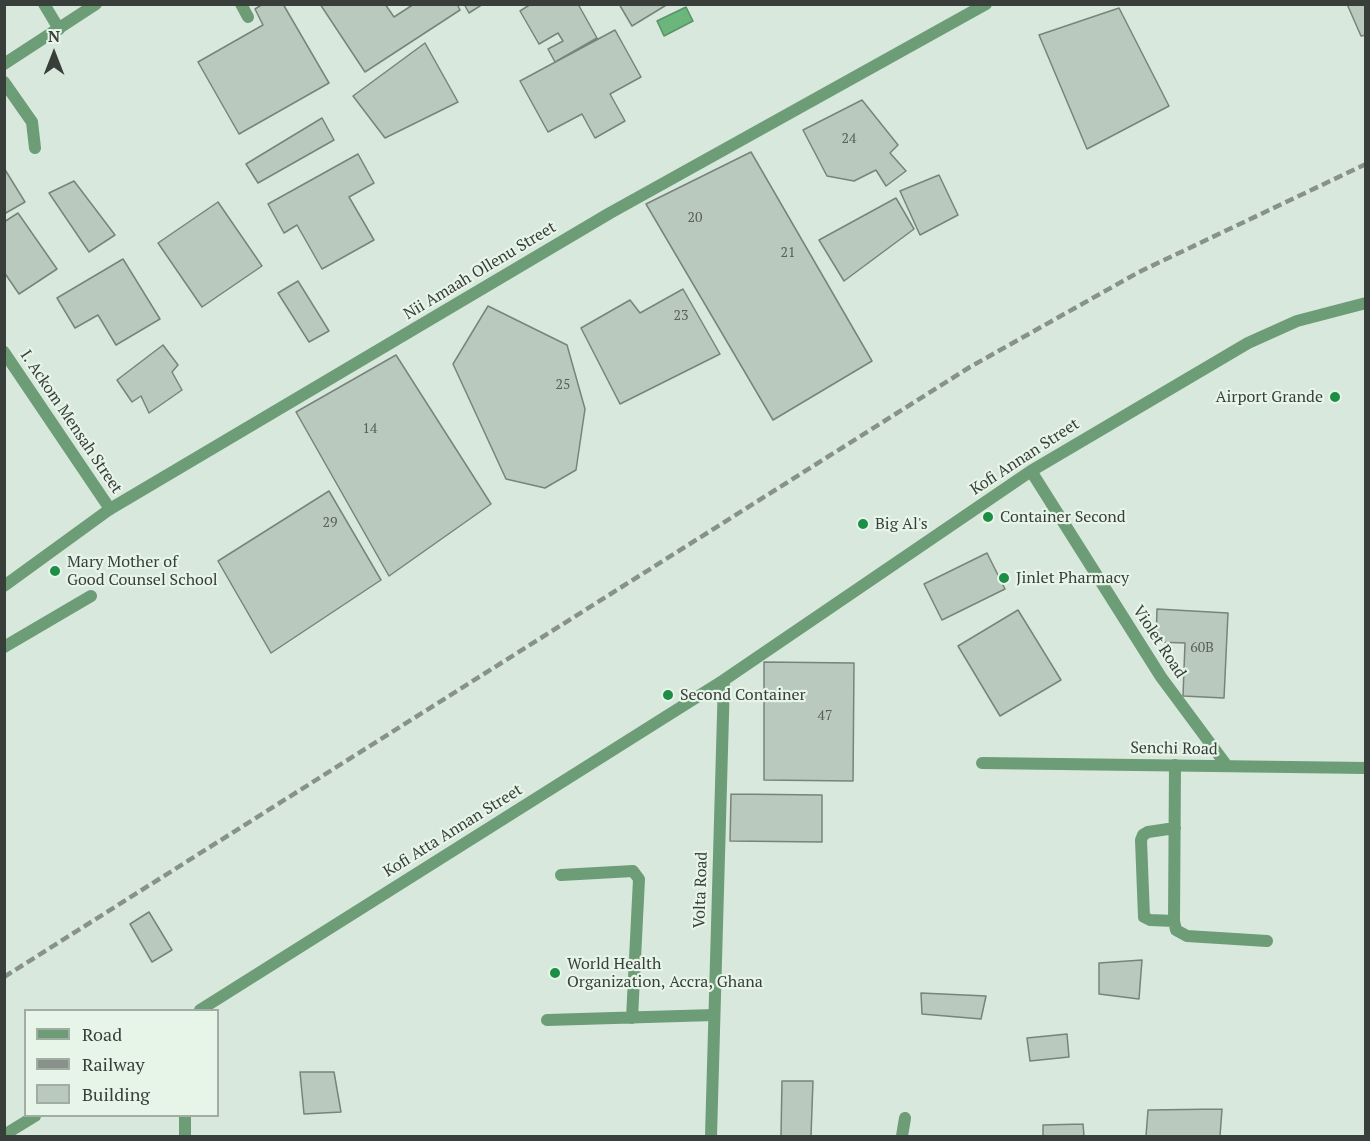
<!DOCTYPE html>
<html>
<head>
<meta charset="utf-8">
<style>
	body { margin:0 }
	#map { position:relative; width:1370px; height:1141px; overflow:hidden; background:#d9e8dc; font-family:"PT Serif",serif }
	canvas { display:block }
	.frame { position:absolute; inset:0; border:6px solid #383e39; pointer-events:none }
	.legend { position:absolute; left:24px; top:1009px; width:195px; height:108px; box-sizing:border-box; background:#e7f5e9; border:2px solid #a1aca3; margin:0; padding:8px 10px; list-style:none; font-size:18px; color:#383e39 }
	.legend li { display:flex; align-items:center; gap:12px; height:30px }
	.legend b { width:30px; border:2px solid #a1aca3 }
	.north { position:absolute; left:24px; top:24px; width:60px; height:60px; -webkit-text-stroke:4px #e7f5e9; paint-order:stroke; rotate:0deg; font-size:16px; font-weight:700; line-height:24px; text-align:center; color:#383e39 }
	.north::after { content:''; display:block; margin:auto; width:21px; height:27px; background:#383e39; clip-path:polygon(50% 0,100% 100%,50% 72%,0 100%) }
</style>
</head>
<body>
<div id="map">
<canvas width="1370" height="1141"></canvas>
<div class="frame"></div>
<ul class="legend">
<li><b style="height:8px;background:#6c9d76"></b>Road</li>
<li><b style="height:8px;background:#88928a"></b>Railway</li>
<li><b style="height:16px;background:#bac9bd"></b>Building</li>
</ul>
<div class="north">N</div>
</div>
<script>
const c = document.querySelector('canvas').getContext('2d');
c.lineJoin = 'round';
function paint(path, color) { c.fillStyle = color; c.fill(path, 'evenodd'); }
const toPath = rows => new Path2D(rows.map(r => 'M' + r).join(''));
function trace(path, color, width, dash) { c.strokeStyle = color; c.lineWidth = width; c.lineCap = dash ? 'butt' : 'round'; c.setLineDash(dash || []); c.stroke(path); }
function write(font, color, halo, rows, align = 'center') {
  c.font = font + ' "PT Serif",serif'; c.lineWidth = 4.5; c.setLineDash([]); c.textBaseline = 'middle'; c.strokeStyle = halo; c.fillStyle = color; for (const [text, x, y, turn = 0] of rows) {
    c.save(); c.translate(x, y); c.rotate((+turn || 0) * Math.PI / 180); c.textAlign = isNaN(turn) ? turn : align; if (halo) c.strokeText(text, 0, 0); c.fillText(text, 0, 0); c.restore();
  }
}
const water = toPath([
	[686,7,693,21,664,36,657,21,686,7]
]);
paint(water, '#6bb67d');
trace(water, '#5c9269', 1.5);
const building = toPath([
	[263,4,283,4,329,83,239,134,198,62,263,25,255,9,263,4],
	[320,4,385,4,394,17,414,4,457,4,460,10,365,72,320,4],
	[464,4,483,4,469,13,464,4],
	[531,4,578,4,597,38,555,62,548,49,563,41,558,33,539,44,520,11,531,4],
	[619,4,668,4,632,26,619,4],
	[1347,4,1366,4,1366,35,1361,36,1347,4],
	[1119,8,1169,106,1087,149,1039,35,1119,8],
	[615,30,641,77,610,94,625,121,595,138,582,114,548,132,520,81,615,30],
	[425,43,458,102,385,138,353,96,425,43],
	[862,100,898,145,890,153,906,171,886,186,876,170,854,181,827,176,803,130,862,100],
	[322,118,334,140,258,183,246,164,322,118],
	[751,152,872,361,773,420,646,204,751,152],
	[358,154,374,183,349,197,374,240,322,269,297,225,284,233,268,204,358,154],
	[4,168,25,202,4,214,4,168],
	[939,175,958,215,920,235,900,191,939,175],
	[74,181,115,235,89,252,49,193,74,181],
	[896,198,914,229,844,281,819,240,896,198],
	[218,202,262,266,202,307,158,243,218,202],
	[18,213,57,269,19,294,4,272,4,222,18,213],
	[123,259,160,319,116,345,98,315,75,328,57,298,123,259],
	[298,281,329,331,309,342,278,293,298,281],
	[683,289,720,354,620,404,581,328,630,300,640,313,683,289],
	[488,306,567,345,585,409,576,470,545,488,506,479,453,364,488,306],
	[163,345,178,365,172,372,182,390,149,413,141,396,132,402,117,380,163,345],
	[396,355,491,504,389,576,296,412,396,355],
	[329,491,381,580,271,653,218,561,329,491],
	[987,553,1005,589,942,620,924,584,987,553],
	[1157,609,1228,613,1224,698,1183,696,1185,643,1156,642,1157,609],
	[1018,610,1061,680,1000,716,958,646,1018,610],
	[764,662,854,663,853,781,764,780,764,662],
	[731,794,822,795,822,842,730,841,731,794],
	[149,912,172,950,152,962,130,924,149,912],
	[1142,960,1139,999,1099,994,1099,963,1142,960],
	[921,993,986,996,981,1019,922,1014,921,993],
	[1067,1034,1069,1057,1030,1061,1027,1038,1067,1034],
	[300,1072,334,1072,341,1112,304,1114,300,1072],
	[782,1081,813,1081,811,1136,781,1136,782,1081],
	[1222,1109,1220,1136,1146,1136,1148,1110,1222,1109],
	[1083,1124,1084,1136,1043,1136,1043,1125,1083,1124]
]);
paint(building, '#bac9bd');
trace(building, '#778479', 1.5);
trace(toPath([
	[44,4,59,29],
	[241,4,248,17],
	[4,82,32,122,35,148],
	[4,586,110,509],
	[4,647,91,596],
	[1175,765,1174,921,1176,930,1187,936,1267,941],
	[561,875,633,871,639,879,632,1018],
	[1174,921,1150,920,1144,917,1141,840,1143,835,1148,832,1175,828],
	[547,1020,714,1015],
	[902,1136,905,1118]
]), '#6c9d76', 12);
trace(toPath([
	[4,64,96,4],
	[4,352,110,509,610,213,986,4],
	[1031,471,1161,677,1227,766],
	[982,763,1366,768],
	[200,1010,724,680,1031,471,1248,343,1297,321,1366,303],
	[4,1135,35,1116],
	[185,1136,185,1116],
	[711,1136,724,680]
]), '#6c9d76', 12);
trace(toPath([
	[4,977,970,367,1139,272,1366,164]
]), '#88928a', 4.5, [9, 4.5]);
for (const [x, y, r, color] of [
	[1335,397,6,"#1e8e47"],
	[988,517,6,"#1e8e47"],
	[863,524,6,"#1e8e47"],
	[55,571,6,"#1e8e47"],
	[1004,578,6,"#1e8e47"],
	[668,695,6,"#1e8e47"],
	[555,973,6,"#1e8e47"]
]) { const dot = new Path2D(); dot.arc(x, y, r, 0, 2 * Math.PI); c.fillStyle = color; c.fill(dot); trace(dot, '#e7f5e9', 2); }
write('14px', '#58615a', null, [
	["24",849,139],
	["20",695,218],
	["21",788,253],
	["23",681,316],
	["25",563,385],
	["14",370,429],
	["29",330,523],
	["60B",1202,648],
	["47",825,716]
]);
write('16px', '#383e39', '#e7f5e9', [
	["Nii Amaah Ollenu Street",480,271,-31],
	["I. Ackom Mensah Street",71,422,56],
	["Kofi Annan Street",1025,457,-33],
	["Violet Road",1159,642,57],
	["Senchi Road",1174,749,1],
	["Kofi Atta Annan Street",453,831,-32],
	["Volta Road",701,890,-88]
]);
write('16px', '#383e39', '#e7f5e9', [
	["Airport Grande",1323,397,"right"],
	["Container Second",1000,517],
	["Big Al's",875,524],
	["Mary Mother of",67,562],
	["Good Counsel School",67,580],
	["Jinlet Pharmacy",1016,578],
	["Second Container",680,695],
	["World Health",567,964],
	["Organization, Accra, Ghana",567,982]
], 'left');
</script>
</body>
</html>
